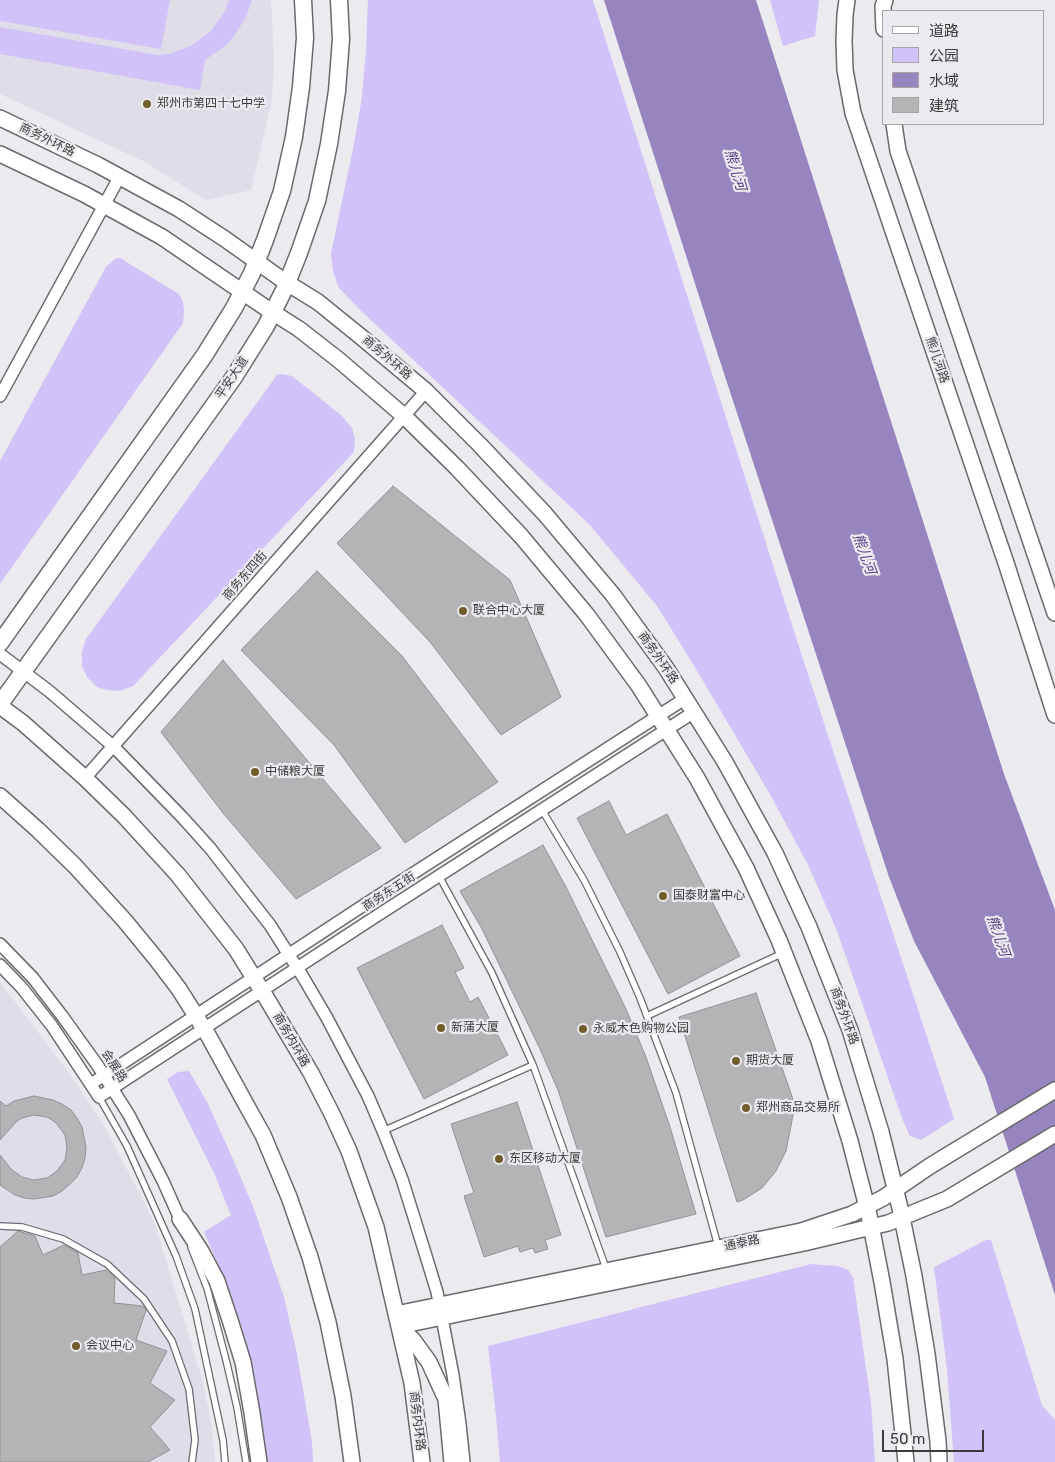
<!DOCTYPE html>
<html>
<head>
<meta charset="utf-8">
<style>
	body { margin:0 }
	#map { position:relative; width:1055px; height:1462px; overflow:hidden; background:#ebeaee; font-family:Rubik,"Noto Sans SC",sans-serif }
	canvas { display:block }
	.legend { position:absolute; left:882px; top:10px; width:162px; height:115px; box-sizing:border-box; background:#ebeaee; border:1px solid #a5a4a7; margin:0; padding:6px 9px; list-style:none; font-size:15px; color:#3b3b3c }
	.legend li { display:flex; align-items:center; gap:10px; height:25px }
	.legend b { width:25px; border:1px solid #a5a4a7 }
	.scale { position:absolute; left:882px; top:1430px; width:102px; height:22px; box-sizing:border-box; border:2px solid #3b3b3c; border-top:0; padding-left:6px; font-size:15px; line-height:18px; white-space:nowrap; color:#3b3b3c; -webkit-text-stroke:4px #ebeaee; paint-order:stroke }
</style>
</head>
<body>
<div id="map">
<canvas width="1055" height="1462"></canvas>
<ul class="legend">
<li><b style="height:6px;background:#fff"></b>道路</li>
<li><b style="height:14px;background:#d1c2f9"></b>公园</li>
<li><b style="height:14px;background:#9785c0"></b>水域</li>
<li><b style="height:14px;background:#b4b3b6"></b>建筑</li>
</ul>
<div class="scale">50 m</div>
</div>
<script>
const c = document.querySelector('canvas').getContext('2d');
c.lineJoin = 'round';
function paint(path, color) { c.fillStyle = color; c.fill(path, 'evenodd'); }
const toPath = rows => new Path2D(rows.map(r => 'M' + r).join(''));
function trace(path, color, width, dash) { c.strokeStyle = color; c.lineWidth = width; c.lineCap = dash ? 'butt' : 'round'; c.setLineDash(dash || []); c.stroke(path); }
function write(font, color, halo, rows, align = 'center') {
  c.font = font + ' Rubik,"Noto Sans SC",sans-serif'; c.lineWidth = 4.5; c.setLineDash([]); c.textBaseline = 'middle'; c.strokeStyle = halo; c.fillStyle = color; for (const [text, x, y, turn = 0] of rows) {
    c.save(); c.translate(x, y); c.rotate((+turn || 0) * Math.PI / 180); c.textAlign = isNaN(turn) ? turn : align; if (halo) c.strokeText(text, 0, 0); c.fillText(text, 0, 0); c.restore();
  }
}
paint(toPath([
	[0,0,271,0,274,61,272,99,251,190,206,200,145,162,0,94],
	[0,982,69,1073,104,1125,155,1224,202,1379,211,1421,215,1462,0,1462]
]), '#dfdde8');
paint(toPath([
	[0,0,170,0,161,49,0,21],
	[229,0,252,0,246,17,233,38,225,46,205,60,200,90,0,54,0,27,157,55,169,54,191,46,210,32,224,13],
	[368,0,593,0,800,650,954,1119,921,1140,910,1136,903,1121,837,931,808,865,771,796,693,664,657,606,589,524,360,310,339,288,333,272,331,253,353,149,362,97,366,50],
	[770,0,819,0,815,36,783,46],
	[120,258,179,294,183,302,184,310,183,323,0,584,0,461,106,267,115,259],
	[282,374,292,376,341,415,352,428,355,438,354,452,133,686,120,691,107,690,97,687,87,677,82,666,82,652,86,639,277,375],
	[189,1071,207,1102,232,1157,254,1209,284,1297,297,1354,312,1442,313,1462,267,1462,243,1338,225,1280,204,1232,231,1215,214,1173,167,1079,178,1072],
	[986,1240,991,1240,1042,1405,1055,1420,1055,1462,954,1462,947,1369,934,1267],
	[811,1264,838,1266,848,1270,853,1277,871,1403,875,1462,500,1462,496,1416,488,1346]
]), '#d1c2f9');
paint(toPath([
	[604,0,756,0,1004,774,1055,910,1055,1295,985,1077,914,941,889,877,717,352]
]), '#9785c0');
const building = toPath([
	[393,486,510,580,561,697,501,735,430,642,337,543,393,486],
	[317,571,402,656,498,782,405,843,334,745,241,650,317,571],
	[223,660,381,848,296,899,223,813,161,732,223,660],
	[609,801,626,835,667,814,740,956,668,994,577,818,609,801],
	[543,845,565,885,626,1009,646,1057,670,1127,696,1214,606,1237,558,1090,540,1049,482,929,460,891,543,845],
	[442,925,464,968,455,972,470,1002,478,997,508,1055,424,1099,357,968,442,925],
	[756,993,795,1105,786,1151,776,1171,762,1188,743,1200,737,1202,679,1017,756,993],
	[34,1096,53,1100,62,1104,71,1110,77,1118,82,1127,86,1147,85,1158,82,1168,77,1177,70,1184,62,1191,53,1196,34,1199,24,1198,15,1195,0,1185,0,1155,12,1170,22,1177,34,1180,47,1178,57,1171,65,1160,67,1147,65,1135,57,1124,52,1120,47,1117,34,1115,22,1118,17,1121,0,1140,0,1101,6,1106,14,1101,34,1096],
	[517,1102,561,1235,545,1240,548,1249,535,1253,533,1248,520,1252,518,1246,484,1257,464,1196,474,1193,451,1124,517,1102],
	[18,1231,35,1236,43,1255,64,1245,78,1253,82,1275,106,1270,115,1278,114,1303,143,1306,146,1310,136,1340,167,1351,150,1383,175,1400,150,1427,170,1450,148,1462,0,1462,0,1247,18,1231]
]);
paint(building, '#b4b3b6');
trace(building, '#939295', 1);
const service = toPath([
	[542,810,584,880,620,952,640,998,676,1093,718,1246],
	[439,876,492,973,533,1065,607,1271],
	[647,1016,783,953],
	[99,1097,127,1146,176,1256,195,1309,223,1440,225,1462],
	[383,1131,533,1065],
	[0,1226,22,1227,63,1239,107,1264,144,1299,172,1341,189,1389,195,1440,192,1462],
	[191,1247,207,1288,226,1360,237,1407,246,1462]
]);
const minor = toPath([
	[0,396,120,176],
	[0,654,49,691,114,747,182,817,210,848,270,925,303,977,327,1018,368,1096,383,1131,402,1179,426,1256,437,1292,453,1375,460,1424,464,1462],
	[85,778,426,391],
	[0,944,33,978,63,1017,98,1066,129,1115,163,1181,180,1219],
	[0,965,22,988,52,1026,99,1097,375,917,694,712],
	[91,1084,367,903,686,698]
]);
const tertiary = toPath([
	[847,0,845,15,844,41,845,70,853,113,1006,563,1055,715],
	[884,29,883,6,885,0],
	[0,118,98,165,179,209,225,239,284,281,318,302,360,336,426,391,480,445,545,514,613,595,666,668,725,762,775,853,809,927,850,1030,881,1132,900,1208,914,1276,927,1354,938,1441,939,1462],
	[894,124,898,151,1055,613],
	[0,154,84,194,162,237,266,308,299,329,340,361,404,416,457,468,521,536,587,615,639,686,697,778,746,868,779,940,819,1041,850,1141,869,1215,882,1282,895,1359,906,1462],
	[0,706,23,723,85,778,124,816,178,875,236,949,267,999,311,1073,332,1114,349,1151,376,1227,412,1383,422,1462],
	[0,796,38,830,75,866,125,921,157,960,179,989,208,1035,248,1108,263,1135,289,1197,310,1257,328,1322,343,1396,352,1462],
	[180,1219,201,1251,217,1281,230,1320,243,1362,252,1413,259,1462],
	[396,1314,801,1231,852,1214,883,1198,930,1166,1055,1090],
	[399,1326,804,1243,888,1223,947,1199,1055,1134],
	[400,1327,413,1340,429,1362,446,1399,452,1462]
]);
const secondary = toPath([
	[0,643,204,356,234,308,252,273,265,240,282,191,294,137,301,87,305,38,303,0],
	[0,704,234,377,266,326,285,288,299,253,317,201,329,144,337,91,341,39,339,0]
]);
trace(service, '#6a696c', 8);
trace(minor, '#6a696c', 14);
trace(tertiary, '#6a696c', 18);
trace(secondary, '#6a696c', 19);
trace(service, '#fff', 5.5);
trace(minor, '#fff', 11);
trace(tertiary, '#fff', 15);
trace(secondary, '#fff', 16);
for (const [x, y, r, color] of [
	[147,104,5,"#715d2c"],
	[463,611,5,"#715d2c"],
	[255,772,5,"#715d2c"],
	[663,896,5,"#715d2c"],
	[441,1028,5,"#715d2c"],
	[583,1029,5,"#715d2c"],
	[736,1061,5,"#715d2c"],
	[746,1108,5,"#715d2c"],
	[499,1159,5,"#715d2c"],
	[76,1346,5,"#715d2c"]
]) { const dot = new Path2D(); dot.arc(x, y, r, 0, 2 * Math.PI); c.fillStyle = color; c.fill(dot); trace(dot, '#ebeaee', 2); }
write('12px', '#3b3b3c', '#ebeaee', [
	["郑州市第四十七中学",157,104],
	["联合中心大厦",473,611],
	["中储粮大厦",265,772],
	["国泰财富中心",673,896],
	["新蒲大厦",451,1028],
	["永威木色购物公园",593,1029],
	["期货大厦",746,1061],
	["郑州商品交易所",756,1108],
	["东区移动大厦",509,1159],
	["会议中心",86,1346]
], 'left');
write('12px', '#3b3b3c', '#ebeaee', [
	["商务外环路",47,140,26],
	["商务外环路",387,358,40],
	["熊儿河路",937,360,71],
	["平安大道",232,378,-56],
	["商务东四街",245,576,-49],
	["商务外环路",658,658,55],
	["商务东五街",389,892,-33],
	["商务外环路",844,1016,70],
	["商务内环路",291,1040,60],
	["会展路",114,1066,57],
	["通泰路",742,1243,-12],
	["商务内环路",417,1421,83]
]);
write('italic 14px', '#553b83', '#ebeaee', [
	["熊儿河",735,170,73],
	["熊儿河",864,554,70],
	["熊儿河",998,936,71]
]);
</script>
</body>
</html>
